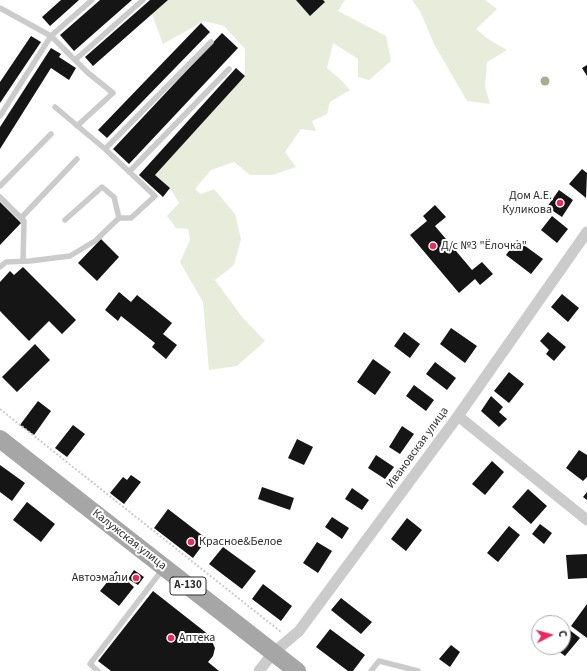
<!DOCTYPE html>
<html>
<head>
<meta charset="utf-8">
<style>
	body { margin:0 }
	#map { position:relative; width:587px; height:671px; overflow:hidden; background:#fff; font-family:"Source Sans 3",sans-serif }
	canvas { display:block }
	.north { position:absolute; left:531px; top:615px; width:40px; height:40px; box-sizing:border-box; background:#fff; border:1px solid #ababab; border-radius:50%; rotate:84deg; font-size:11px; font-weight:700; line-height:16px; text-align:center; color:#2e2e2e }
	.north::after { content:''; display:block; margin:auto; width:14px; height:18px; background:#ed295e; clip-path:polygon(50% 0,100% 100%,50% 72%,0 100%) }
</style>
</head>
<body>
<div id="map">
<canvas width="587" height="671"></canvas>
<div class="north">С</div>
</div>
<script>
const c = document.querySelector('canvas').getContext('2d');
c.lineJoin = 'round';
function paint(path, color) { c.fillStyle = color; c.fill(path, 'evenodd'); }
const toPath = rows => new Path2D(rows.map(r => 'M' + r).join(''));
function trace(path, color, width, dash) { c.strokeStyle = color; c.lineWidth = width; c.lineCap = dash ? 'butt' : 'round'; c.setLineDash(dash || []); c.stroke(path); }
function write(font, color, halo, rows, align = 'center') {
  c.font = font + ' "Source Sans 3",sans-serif'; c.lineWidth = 4; c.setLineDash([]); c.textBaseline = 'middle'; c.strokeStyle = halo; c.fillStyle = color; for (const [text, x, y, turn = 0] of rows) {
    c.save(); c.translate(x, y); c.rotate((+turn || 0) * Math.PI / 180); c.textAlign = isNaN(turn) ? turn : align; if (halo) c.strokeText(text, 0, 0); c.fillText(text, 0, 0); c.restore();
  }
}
paint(toPath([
	[168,0,345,0,338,11,386,36,391,61,369,80,358,77,358,59,333,43,327,68,339,78,350,90,330,102,327,114,312,121,316,131,301,129,285,152,296,167,272,175,250,175,234,162,211,170,195,189,201,194,214,189,235,214,241,239,234,265,215,280,242,317,265,341,237,366,209,370,203,302,180,262,190,240,188,229,176,228,167,216,179,203,170,188,155,175,245,76,245,49,224,26,204,21,163,44,152,14],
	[412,0,485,0,497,9,476,29,488,39,507,50,487,62,485,86,490,104,467,101,434,44,420,11]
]), '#e8ecdb');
paint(toPath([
	[61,0,79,0,50,26,42,17],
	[100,0,132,0,74,51,60,35],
	[150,0,168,0,93,66,85,57],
	[296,0,323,0,325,2,310,16],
	[201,23,210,32,107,138,98,130],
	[222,33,238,48,129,164,113,149],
	[31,36,41,42,0,103,0,82],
	[51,48,61,54,59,57,76,68,69,80,51,68,0,149,0,127],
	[587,65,587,76,582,68],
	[236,68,245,76,155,175,170,188,163,197,139,175],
	[582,169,587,173,586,198,569,184],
	[559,190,573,200,562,217,547,207],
	[0,202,21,223,0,245],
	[435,205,446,217,435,226,472,270,482,262,493,274,480,285,475,279,459,293,410,235,427,221,423,216],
	[552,216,568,229,557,243,541,230],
	[101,239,119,257,97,281,78,263],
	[517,240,543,259,531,274,506,255],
	[23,267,76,320,62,334,49,321,29,341,0,311,0,282,10,271,14,275],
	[119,292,131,302,137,295,172,323,163,334,177,345,166,359,152,347,155,343,121,316,118,321,105,310],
	[562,294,579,308,568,322,551,307],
	[451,328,477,346,465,363,440,344],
	[404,332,420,344,410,358,394,346],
	[548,332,566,347,554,361,546,354,549,350,540,341],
	[35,344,50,360,17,392,2,377],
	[373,359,391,372,375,395,357,382],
	[435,362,456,378,447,390,426,374],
	[509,372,524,384,509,403,494,391],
	[414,385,434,400,426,411,406,396],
	[491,396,503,407,499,412,507,419,499,427,481,411],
	[38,401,51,411,34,435,20,425],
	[73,425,85,434,67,457,55,448],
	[402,426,414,434,400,454,389,447],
	[297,439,313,447,304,465,288,458],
	[579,450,587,455,587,477,583,481,566,468],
	[376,455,394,467,385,479,368,468],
	[492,461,504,472,485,495,472,484],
	[0,465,25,483,12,501,0,492],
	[131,475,141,482,124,504,110,493,123,477,127,480],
	[262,487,294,498,290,510,258,499],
	[352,488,369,500,362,510,345,499],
	[528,489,547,506,531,524,512,507],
	[587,492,587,500,583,497],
	[27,502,55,524,41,542,13,520],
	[168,509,207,539,193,558,154,528],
	[332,517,349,528,342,539,325,527],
	[407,518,422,530,406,551,391,539],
	[540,524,552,533,544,544,532,534],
	[509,526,520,535,498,562,487,553],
	[317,542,332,551,318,573,303,563],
	[223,547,256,571,242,589,209,564],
	[587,554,587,578,568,579,566,555],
	[134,570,144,577,138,585,128,579],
	[116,571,134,587,119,606,100,591],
	[263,584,292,606,281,621,252,599],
	[153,591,209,635,215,648,213,656,208,662,219,671,111,671,98,661],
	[341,598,372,622,361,634,331,610],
	[587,604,587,638,571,626],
	[563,625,580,638,565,656,553,647,563,647],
	[330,629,365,655,353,671,348,671,316,647],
	[451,645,460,652,450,667,439,659]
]), '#151515');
trace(toPath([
	[0,409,281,632]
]), '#cbcbcb', 2, [2, 2]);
trace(toPath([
	[0,8,51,36,87,72,113,93,77,126],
	[75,60,143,0],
	[0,116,51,36,92,0],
	[105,149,211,42],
	[129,172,229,69],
	[0,186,51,134],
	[0,197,24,221,23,261],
	[21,218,77,159],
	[65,220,102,187,114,197,119,218],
	[0,267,6,262,30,261,70,256,95,241,119,218,131,218,155,196,105,149,55,107],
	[98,671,90,664,163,569],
	[371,671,379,661,418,671]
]), '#cbcbcb', 5.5);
trace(toPath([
	[458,416,587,520],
	[259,671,273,653,299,631,458,416,587,232]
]), '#cbcbcb', 11);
trace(toPath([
	[0,439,297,671]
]), '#a6a6a6', 18);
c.fillStyle = '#a5ae93';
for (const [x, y] of [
	[545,81]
]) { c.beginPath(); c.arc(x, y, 4.5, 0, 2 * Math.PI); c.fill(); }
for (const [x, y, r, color] of [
	[560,203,4,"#ed295e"],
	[433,246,4,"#ed295e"],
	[191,542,4,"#ed295e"],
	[136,578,4,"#ed295e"],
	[171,638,4,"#ed295e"]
]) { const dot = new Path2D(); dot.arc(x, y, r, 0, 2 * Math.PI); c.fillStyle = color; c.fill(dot); trace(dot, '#fff', 1.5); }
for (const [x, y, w] of [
	[188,586,36]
]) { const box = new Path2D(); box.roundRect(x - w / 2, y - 9, w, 18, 3); c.fillStyle = '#fff'; c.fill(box); trace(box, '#2e2e2e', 1); }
write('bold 11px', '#2e2e2e', null, [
	["А-130",188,586]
]);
write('12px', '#2e2e2e', '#fff', [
	["Дом А.Е.",552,196,"right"],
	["Куликова",552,210,"right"],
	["Д/с №3 \"Ёлочка\"",441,246],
	["Красное&Белое",199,542],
	["Автоэмали",128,578,"right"],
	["Аптека",179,638]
], 'left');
write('12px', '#2e2e2e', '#fff', [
	["Ивановская улица",418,448,-54],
	["Калужская улица",129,540,38]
]);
</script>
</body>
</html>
